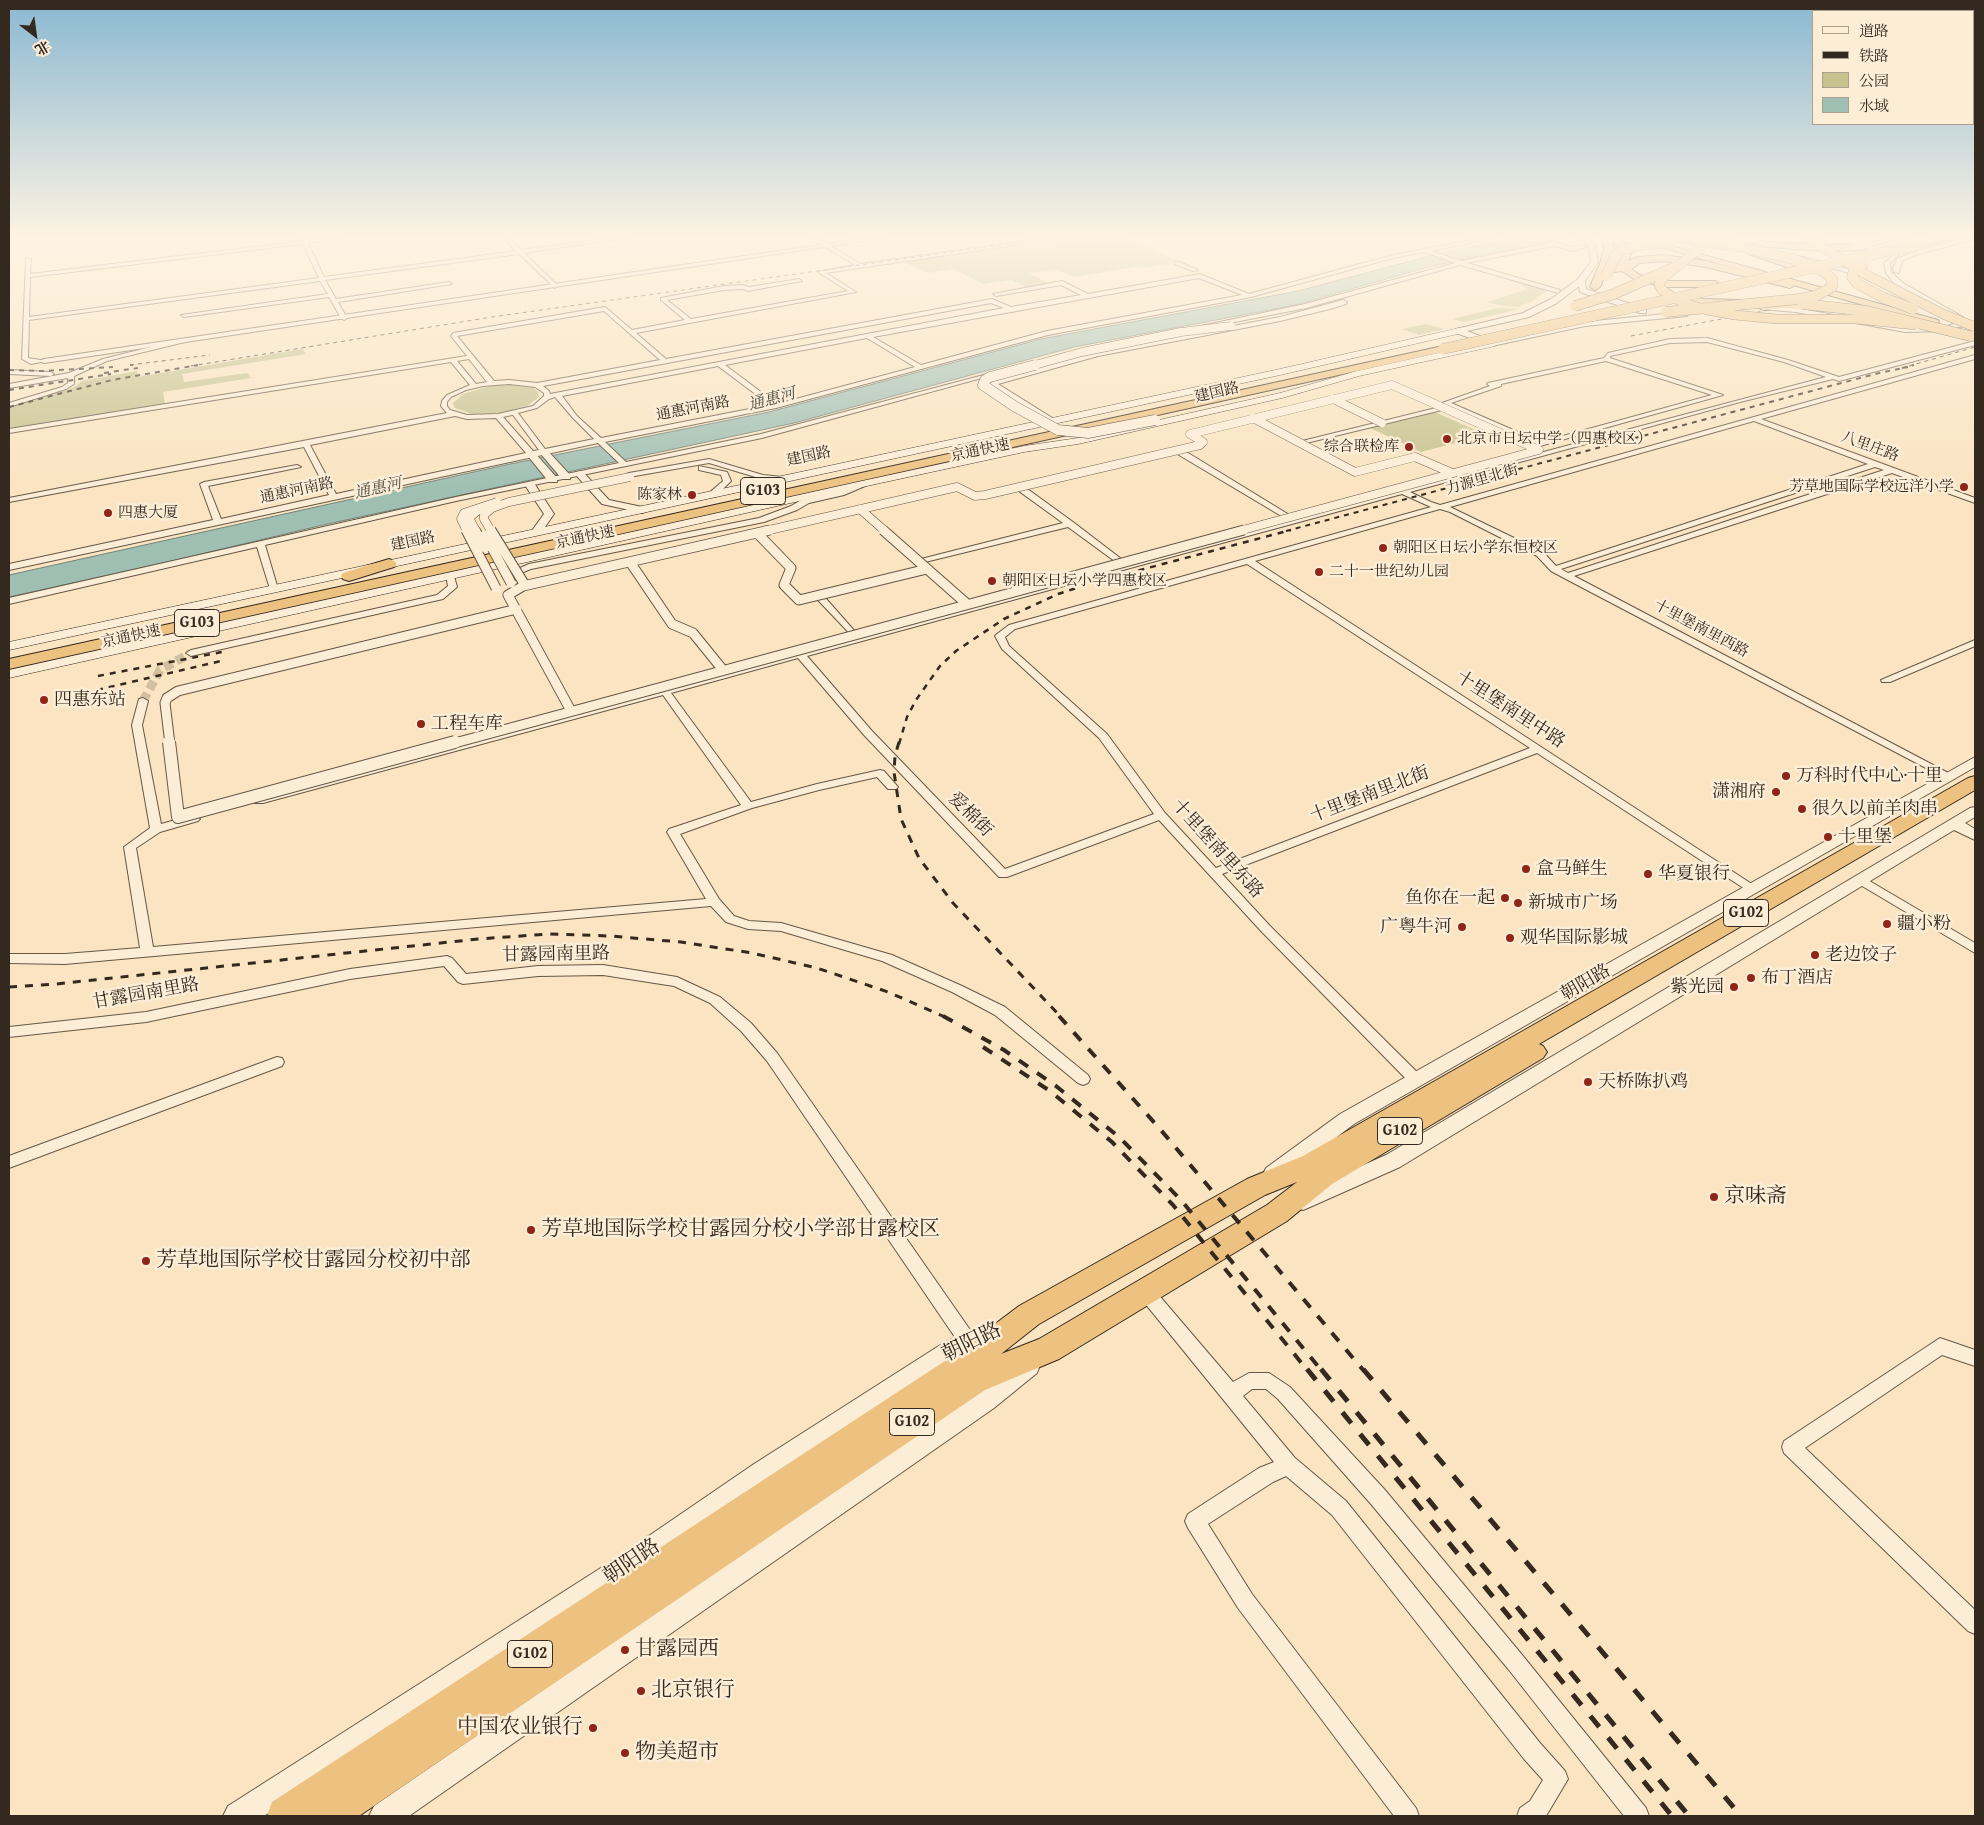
<!DOCTYPE html>
<html>
<head>
<meta charset="utf-8">
<style>
	body { margin:0 }
	#map { position:relative; width:1984px; height:1825px; overflow:hidden; background:#fae4c1; font-family:"Gentium Book Plus","Noto Serif SC",serif }
	canvas { display:block }
	.frame { position:absolute; inset:0; border:10px solid #34291e; pointer-events:none }
	.legend { position:absolute; left:1812px; top:10px; width:162px; height:115px; box-sizing:border-box; background:#fcedd7; border:1px solid #ac9f8d; margin:0; padding:6px 9px; list-style:none; font-size:15px; color:#34291e }
	.legend li { display:flex; align-items:center; gap:10px; height:25px }
	.legend b { width:25px; border:1px solid #ac9f8d }
	.north { position:absolute; left:10px; top:10px; width:50px; height:50px; -webkit-text-stroke:4px #fcedd7; paint-order:stroke; rotate:150deg; font-size:14px; font-weight:700; line-height:20px; text-align:center; color:#34291e }
	.north::after { content:''; display:block; margin:auto; width:18px; height:22px; background:#34291e; clip-path:polygon(50% 0,100% 100%,50% 72%,0 100%) }
</style>
</head>
<body>
<div id="map">
<canvas width="1984" height="1825"></canvas>
<div class="frame"></div>
<ul class="legend">
<li><b style="height:6px;background:#fcedd7"></b>道路</li>
<li><b style="height:6px;background:#34291e"></b>铁路</li>
<li><b style="height:14px;background:#c5c28e"></b>公园</li>
<li><b style="height:14px;background:#9ebfb2"></b>水域</li>
</ul>
<div class="north">北</div>
</div>
<script>
const c = document.querySelector('canvas').getContext('2d');
c.lineJoin = 'round';
function paint(path, color) { c.fillStyle = color; c.fill(path, 'evenodd'); }
const toPath = rows => new Path2D(rows.map(r => 'M' + r).join(''));
function trace(path, color, width, dash) { c.strokeStyle = color; c.lineWidth = width; c.lineCap = dash ? 'butt' : 'round'; c.setLineDash(dash || []); c.stroke(path); }
function write(font, color, halo, rows, align = 'center') {
  c.font = font + ' "Gentium Book Plus","Noto Serif SC",serif'; c.lineWidth = 5; c.setLineDash([]); c.textBaseline = 'middle'; c.strokeStyle = halo; c.fillStyle = color; for (const [text, x, y, turn = 0] of rows) {
    c.save(); c.translate(x, y); c.rotate((+turn || 0) * Math.PI / 180); c.textAlign = isNaN(turn) ? turn : align; if (halo) c.strokeText(text, 0, 0); c.fillText(text, 0, 0); c.restore();
  }
}
paint(toPath([
	[1076,237,1130,237,1127,238,1181,262,1145,268,1140,266,1075,277,1056,270,1029,273,1050,284,1029,288,1011,280,983,284,954,269,927,273,902,261],
	[1520,283,1547,291,1532,301,1518,307,1498,305,1488,302,1527,289],
	[1498,308,1520,309,1464,322,1452,319],
	[1426,324,1445,329,1419,335,1402,329],
	[302,349,306,354,182,374,184,382,247,373,251,378,163,392,165,404,9,430,9,408,73,388,82,381,137,371,138,377],
	[499,385,513,385,533,388,538,392,539,397,527,406,501,413,472,414,455,408,453,403,463,394,486,387],
	[1435,412,1486,435,1421,452,1370,428]
]), '#c5c28e');
const water = toPath([
	[1521,237,1572,237,1432,266,1295,305,1074,347,794,423,323,525,172,561,9,597,9,575,510,464,769,412,1041,339,1298,291,1437,254,1521,237]
]);
paint(water, '#9ebfb2');
trace(water, '#748377', 1);
trace(toPath([
	[143,701,160,670,191,653]
]), '#d2bfa0', 9, [9, 4.5]);
const minor = toPath([
	[303,237,308,237,308,240,348,237,308,243,324,277,516,251,503,237,508,237,521,250,616,237,631,237,524,253,557,285,555,288,519,254,325,280,336,299,449,282,452,284,338,302,347,318,344,320,341,318,329,297,184,317,181,315,328,294,320,281,29,320,28,358,47,361,31,364,22,359,26,258,31,259,30,274,303,241,303,237],
	[303,244,319,278,29,317,30,277,303,244],
	[809,237,815,237,861,264,1053,237,1067,237,826,273,856,292,636,333,666,359,992,299,1011,307,1081,295,1061,285,996,296,993,294,1062,281,1088,294,1200,274,1249,294,1393,255,1488,237,1499,237,1431,251,1461,261,1554,242,1573,247,1584,245,1587,247,1573,251,1554,246,1467,263,1560,290,1558,293,1460,265,1306,308,1199,329,1196,327,1305,304,1455,263,1425,252,1393,258,1251,297,1048,335,776,408,605,442,626,462,761,434,995,372,1000,373,762,438,456,501,265,545,278,589,274,592,270,589,257,547,9,604,9,598,456,497,619,463,598,443,9,570,9,564,213,520,200,484,204,482,297,465,301,467,208,486,221,519,329,495,304,447,9,502,9,498,447,413,441,406,442,401,447,395,470,385,451,362,9,433,9,429,467,356,451,336,453,333,605,307,632,330,685,320,661,300,661,298,724,286,743,285,749,287,799,279,802,281,748,291,742,289,724,290,667,300,691,319,848,291,818,272,855,265,809,237],
	[1199,278,1242,295,1047,331,921,365,873,337,1199,278],
	[991,303,1004,308,550,394,549,391,543,386,991,303],
	[604,311,660,360,537,383,509,380,494,381,457,336,604,311],
	[867,338,915,367,777,404,725,365,867,338],
	[469,359,487,382,476,384,457,361,469,359],
	[718,366,770,405,601,438,577,416,562,396,718,366],
	[509,384,535,387,544,393,544,396,533,406,498,414,467,415,450,410,447,406,447,402,451,397,466,390,483,386,509,384],
	[555,397,573,418,594,439,545,449,518,413,537,408,549,399,555,397],
	[512,415,513,415,539,450,533,451,503,417,512,415],
	[455,416,467,419,496,418,526,453,336,494,310,445,455,416],
	[1175,262,1179,262,1198,270,1193,271,1175,264,1175,262],
	[187,338,189,341,107,361,74,376,74,384,66,389,9,407,9,403,62,387,68,383,68,378,9,388,9,384,69,373,103,359,187,338],
	[1707,338,1788,360,1839,377,1975,341,1975,345,1839,381,1833,379,1740,402,1410,492,1431,502,1440,505,1975,355,1975,359,1761,419,1975,498,1975,503,1892,473,1574,576,1954,776,1949,779,1945,778,1564,578,1551,571,1537,556,1450,512,1440,509,1255,561,1758,888,1756,891,1748,891,1537,753,1222,874,1270,926,1421,1076,1423,1080,1421,1084,1416,1086,1411,1084,1262,932,1159,820,1007,877,999,877,864,735,798,658,671,693,751,802,817,784,880,770,884,771,898,787,896,789,888,789,877,777,819,790,752,808,680,834,719,899,734,916,749,921,781,923,892,955,962,986,1005,1007,1088,1075,1090,1079,1088,1083,1083,1085,1078,1083,995,1015,952,992,882,961,781,931,748,929,726,922,711,906,65,964,9,963,9,954,65,954,140,948,124,847,150,828,132,725,139,699,143,698,148,701,142,725,161,824,194,815,200,819,198,821,160,832,136,848,153,947,706,899,667,832,669,829,741,805,663,695,263,803,255,803,253,801,255,799,853,637,815,597,815,593,821,593,859,636,1120,565,1068,527,917,564,917,560,1063,523,1016,489,1016,485,1022,485,1073,522,1124,561,1124,564,1288,520,1174,452,1174,448,1180,448,1291,516,1291,519,1826,377,1784,362,1707,342,1670,343,1610,356,1610,358,1723,395,1540,446,1442,403,1490,386,1487,384,1488,383,1604,358,1608,353,1670,339,1707,338],
	[1606,361,1712,395,1541,442,1451,403,1501,386,1501,384,1606,361],
	[1754,421,1868,464,1556,566,1543,552,1450,507,1754,421],
	[1875,467,1884,470,1568,573,1561,569,1875,467],
	[1402,494,1431,507,1009,625,997,634,995,636,1002,649,1099,738,1154,814,1005,869,872,731,807,656,1402,494],
	[1247,564,1530,748,1216,868,1165,813,1107,734,1009,646,1005,637,1015,629,1247,564],
	[9,370,51,372,54,374,51,376,9,374,9,370],
	[1444,406,1447,408,1446,409,1298,445,1294,443,1444,406],
	[709,459,763,475,783,477,787,479,783,481,762,479,709,463,629,477,625,475,629,473,709,459],
	[699,466,727,472,731,481,715,497,709,497,709,493,723,481,721,475,699,470,699,466],
	[862,482,866,484,865,486,844,495,809,503,797,510,764,522,531,569,506,579,502,576,529,564,759,518,791,506,803,499,839,491,862,482],
	[450,573,454,576,457,587,443,599,191,656,186,653,191,650,437,595,448,586,446,576,450,573],
	[1975,640,1975,646,1890,682,1882,682,1881,680,1975,640],
	[1861,876,1975,943,1975,953,1857,883,1855,880,1861,876],
	[447,956,452,958,466,974,538,966,603,965,677,977,720,997,751,1023,777,1053,975,1337,978,1343,975,1349,969,1351,963,1349,767,1061,741,1031,710,1003,674,986,603,975,538,976,463,984,458,982,444,966,350,979,146,1022,9,1037,9,1027,146,1012,350,969,447,956],
	[277,1057,282,1058,284,1062,282,1066,9,1168,9,1156,277,1057],
	[1145,1284,1151,1286,1233,1382,1249,1373,1269,1373,1290,1387,1385,1490,1523,1656,1646,1808,1649,1816,1624,1816,1509,1670,1371,1504,1278,1399,1266,1389,1252,1389,1243,1396,1295,1458,1346,1501,1540,1743,1565,1771,1568,1779,1546,1816,1517,1816,1520,1808,1530,1801,1543,1780,1524,1759,1332,1515,1286,1476,1273,1482,1208,1524,1252,1594,1416,1808,1419,1816,1394,1816,1238,1608,1188,1528,1185,1521,1188,1514,1259,1468,1274,1462,1139,1296,1137,1291,1139,1286,1145,1284],
	[1940,1338,1975,1350,1975,1366,1942,1355,1805,1448,1975,1610,1975,1634,1968,1631,1784,1453,1782,1447,1784,1441,1940,1338]
]);
const tertiary = toPath([
	[873,237,891,237,44,363,40,361,44,359,873,237],
	[1575,237,1584,237,1594,243,1598,262,1585,281,1586,289,1646,309,1646,313,1640,313,1580,292,1579,286,1557,303,1529,317,1467,331,1493,341,1585,322,1684,312,1688,314,1687,316,1585,326,1492,346,1456,333,1456,329,1523,313,1551,299,1578,279,1591,262,1588,244,1575,237],
	[1710,237,1723,237,1756,246,1753,248,1710,237],
	[1895,237,1910,237,1869,246,1866,244,1895,237],
	[1967,237,1975,237,1975,239,1912,256,1902,261,1899,273,1894,272,1893,268,1897,259,1908,254,1967,237],
	[1896,253,1899,255,1890,263,1891,272,1903,283,1963,317,1963,326,1946,331,1905,332,1796,312,1761,309,1757,307,1761,305,1796,308,1905,328,1945,327,1956,323,1956,320,1897,287,1886,273,1884,263,1896,253],
	[1791,254,1871,275,1873,276,1869,278,1789,257,1788,256,1791,254],
	[1343,300,1347,302,1346,304,1330,309,1280,321,1098,356,998,384,1054,419,1056,421,1051,424,992,389,989,385,991,380,1097,352,1280,317,1343,300],
	[544,449,547,450,570,475,570,479,562,479,541,454,541,450,544,449],
	[531,451,534,452,557,478,557,482,549,482,528,456,528,452,531,451],
	[580,471,583,472,609,500,647,508,648,510,643,513,602,504,575,474,580,471],
	[530,482,534,483,554,514,540,534,536,535,531,532,544,514,525,485,530,482],
	[1975,757,1975,767,1354,1124,1280,1180,1273,1182,1266,1180,1263,1174,1266,1168,1340,1114,1975,757],
	[1975,807,1975,817,1965,823,1975,829,1975,840,1954,830,1400,1167,1310,1207,1303,1210,1296,1207,1293,1201,1296,1195,1386,1155,1970,808,1975,807],
	[988,1324,996,1327,999,1334,996,1341,961,1356,772,1482,636,1575,264,1816,223,1816,228,1806,618,1557,754,1464,945,1342,988,1324],
	[1029,1354,1037,1357,1040,1365,1037,1373,994,1408,409,1816,369,1816,374,1806,978,1392,1021,1357,1029,1354]
]);
const secondary = toPath([
	[1459,328,1463,331,1462,333,1280,375,9,650,9,642,1280,369,1459,328],
	[1492,341,1495,342,1495,346,1359,376,1282,398,1078,444,1024,452,862,487,9,678,9,670,862,481,1024,446,1078,438,1280,393,1357,371,1492,341]
]);
const trunk = toPath([
	[1625,237,1639,237,1938,320,1939,322,1934,325,1930,324,1625,237],
	[1783,302,1827,305,1832,308,1827,311,1783,308,1763,310,1758,307,1763,304,1783,302],
	[1975,776,1975,790,1539,1044,1543,1046,1547,1052,1543,1058,1332,1184,1287,1221,1059,1359,985,1390,359,1816,267,1816,272,1802,954,1355,1019,1306,1247,1179,1303,1156,1968,778,1975,776],
	[1297,1182,1267,1205,1039,1339,1001,1354,1039,1324,1265,1195,1297,1182]
]);
const motorway = toPath([
	[1601,237,1617,237,1626,243,1633,250,1628,261,1638,257,1663,255,1706,261,1793,283,1795,285,1790,288,1706,267,1663,261,1640,263,1631,269,1640,275,1664,281,1715,281,1720,284,1715,287,1664,287,1634,279,1622,271,1615,272,1613,270,1623,250,1611,241,1614,248,1611,261,1600,287,1595,290,1590,287,1601,261,1604,248,1601,237],
	[1939,237,1956,237,1916,248,1911,245,1939,237],
	[1759,241,1822,245,1863,244,1868,247,1863,250,1822,251,1756,246,1754,244,1759,241],
	[1752,249,1792,263,1794,265,1789,268,1749,254,1749,250,1752,249],
	[1665,294,1705,299,1740,300,1745,303,1740,306,1705,305,1661,299,1660,297,1665,294],
	[1443,346,1449,349,1447,351,9,669,9,659,1443,346],
	[389,559,394,561,397,564,394,567,349,581,343,579,341,576,343,573,389,559]
]);
trace(minor, '#665847', 2);
trace(tertiary, '#665847', 2);
trace(secondary, '#34291e', 1);
trace(trunk, '#34291e', 2);
trace(motorway, '#34291e', 2);
paint(minor, '#fcedd7');
paint(tertiary, '#fcedd7');
paint(secondary, '#fcedd7');
paint(trunk, '#edc280');
paint(motorway, '#edc280');
trace(toPath([
	[1631,336,1769,310],
	[130,365,210,355],
	[191,366,492,317,1058,237],
	[1909,366,1975,347]
]), '#34291e', 1, [4, 4]);
trace(toPath([
	[130,365,133,365],
	[1902,368,1914,365],
	[9,370,43,371,113,367],
	[104,373,138,368],
	[9,390,111,374],
	[9,407,112,380,198,365],
	[1286,531,1879,373,1908,367]
]), '#34291e', 2, [5, 5]);
trace(toPath([
	[98,676,222,652],
	[97,690,221,661],
	[899,744,907,717,916,700,940,666,956,651,1004,619,1058,594,1095,582,1291,530]
]), '#34291e', 2.5, [6, 6]);
trace(toPath([
	[899,742,895,756,894,772,901,819,919,858,953,903,1061,1017],
	[9,987,56,984,478,939,549,934,610,936,681,942,752,953,817,968,888,992,945,1017]
]), '#34291e', 3, [8, 8]);
trace(toPath([
	[943,1016,1004,1050,1056,1086,1119,1137,1181,1200,1322,1371],
	[1059,1016,1160,1129,1364,1371],
	[983,1047,1050,1091,1112,1142,1173,1205,1308,1371]
]), '#34291e', 4, [11, 11]);
trace(toPath([
	[1307,1369,1672,1816],
	[1321,1369,1689,1816],
	[1363,1369,1741,1816]
]), '#34291e', 5, [14, 14]);
const minorBridgeFar2 = toPath([
	[1333,399,1382,423],
	[1253,418,1355,472,1415,457,1452,473],
	[860,509,885,531],
	[467,531,461,519,464,513,497,502],
	[476,531,469,518,480,509],
	[491,531,484,519,484,515,492,508,509,502,630,477],
	[765,531,957,487,975,496,985,495,1200,445,1203,442,1190,434,1392,385,1539,450,1239,531]
]);
const minorBridgeFar1 = toPath([
	[466,530,496,588],
	[475,530,485,548],
	[491,530,523,582,523,586,508,595,571,711],
	[883,530,967,604],
	[757,533,791,568,784,585,799,600,927,569],
	[485,535,511,583],
	[630,562,672,624,693,633,723,670],
	[523,586,770,530],
	[170,744,165,703,167,698,178,691,517,609],
	[451,744,1244,530]
]);
const minorBridge = toPath([
	[169,742,178,817,455,742]
]);
const tertiaryBridge = toPath([
	[1856,245,1869,244]
]);
const secondaryBridgeFar1 = toPath([
	[1031,366,1082,352,1181,332,1231,326]
]);
const secondaryBridge = toPath([
	[1035,365,990,377,985,380,983,385,1014,406,1058,430,1088,433,1155,420]
]);
const trunkBridge = toPath([
	[1713,237,1662,279,1659,285,1662,290,1681,302,1707,310,1735,315,1777,319,1856,319,1916,325],
	[1806,237,1865,274,1943,314,1975,327]
]);
const motorwayBridge = toPath([
	[1866,262,1855,269,1852,277,1858,284,1884,298,1913,309],
	[1606,276,1616,255,1622,250,1644,244,1674,243],
	[1803,304,1867,311,1970,336],
	[1575,306,1614,294,1675,267],
	[1666,312,1799,299,1816,296,1832,287,1832,279,1823,271,1793,259,1742,247,1675,237],
	[1443,349,1916,245]
]);
trace(minorBridgeFar2, '#665847', 9, []);
trace(minorBridgeFar1, '#665847', 11, []);
trace(minorBridge, '#665847', 14, []);
trace(tertiaryBridge, '#665847', 8, []);
trace(secondaryBridgeFar1, '#34291e', 9, []);
trace(secondaryBridge, '#34291e', 11, []);
trace(trunkBridge, '#34291e', 10, []);
trace(motorwayBridge, '#34291e', 11, []);
trace(minorBridgeFar2, '#fcedd7', 8);
trace(minorBridgeFar1, '#fcedd7', 9);
trace(minorBridge, '#fcedd7', 12);
trace(tertiaryBridge, '#fcedd7', 8);
trace(secondaryBridgeFar1, '#fcedd7', 8);
trace(secondaryBridge, '#fcedd7', 10);
trace(trunkBridge, '#edc280', 9);
trace(motorwayBridge, '#edc280', 10);
const sky = c.createLinearGradient(0, 0, 0, 493);
sky.addColorStop(0, '#8ab8d2');
sky.addColorStop(0.48, '#fdf3e3');
sky.addColorStop(1, '#fdf3e300');
c.fillStyle = sky;
c.fillRect(0, 0, 1984, 493);
for (const [x, y, r, color] of [
	[1447,439,5,"#8f2418"],
	[1409,447,5,"#8f2418"],
	[1964,487,5,"#8f2418"],
	[692,495,5,"#8f2418"],
	[108,513,5,"#8f2418"],
	[1383,548,5,"#8f2418"],
	[1319,572,5,"#8f2418"],
	[992,581,5,"#8f2418"],
	[44,700,5,"#8f2418"],
	[421,724,5,"#8f2418"],
	[1786,776,5,"#8f2418"],
	[1776,792,5,"#8f2418"],
	[1802,809,5,"#8f2418"],
	[1828,837,5,"#8f2418"],
	[1526,869,5,"#8f2418"],
	[1648,874,5,"#8f2418"],
	[1505,898,5,"#8f2418"],
	[1518,903,5,"#8f2418"],
	[1887,924,5,"#8f2418"],
	[1462,927,5,"#8f2418"],
	[1510,938,5,"#8f2418"],
	[1815,955,5,"#8f2418"],
	[1751,978,5,"#8f2418"],
	[1734,987,5,"#8f2418"],
	[1588,1082,5,"#8f2418"],
	[1714,1197,5,"#8f2418"],
	[531,1230,5,"#8f2418"],
	[146,1261,5,"#8f2418"],
	[625,1650,5,"#8f2418"],
	[641,1691,5,"#8f2418"],
	[593,1728,5,"#8f2418"],
	[625,1753,5,"#8f2418"]
]) { const dot = new Path2D(); dot.arc(x, y, r, 0, 2 * Math.PI); c.fillStyle = color; c.fill(dot); trace(dot, '#fcedd7', 2); }
write('15px', '#34291e', '#fcedd7', [
	["建国路",1217,393,-13],
	["通惠河南路",693,409,-11],
	["八里庄路",1870,447,20],
	["京通快速",980,451,-12],
	["建国路",809,457,-12],
	["力源里北街",1482,480,-16],
	["通惠河南路",297,491,-12],
	["京通快速",585,538,-12],
	["建国路",413,542,-12],
	["十里堡南里西路",1701,629,28],
	["京通快速",131,637,-12]
]);
write('15px', '#34291e', '#fcedd7', [
	["北京市日坛中学（四惠校区）",1457,439],
	["综合联检库",1399,447,"right"],
	["芳草地国际学校远洋小学",1954,487,"right"],
	["陈家林",682,495,"right"],
	["四惠大厦",118,513],
	["朝阳区日坛小学东恒校区",1393,548],
	["二十一世纪幼儿园",1329,572],
	["朝阳区日坛小学四惠校区",1002,581]
], 'left');
write('italic 16px', '#4e4e43', '#fcedd7', [
	["通惠河",772,400,-15],
	["通惠河",378,489,-13]
]);
for (const [x, y, w] of [
	[763,491,45],
	[197,623,45],
	[1746,913,45],
	[1400,1131,45],
	[912,1422,45],
	[530,1654,45]
]) { const box = new Path2D(); box.roundRect(x - w / 2, y - 13.5, w, 27, 4); c.fillStyle = '#fcedd7'; c.fill(box); trace(box, '#34291e', 1); }
write('bold 16px', '#34291e', null, [
	["G103",763,491],
	["G103",197,623],
	["G102",1746,913],
	["G102",1400,1131],
	["G102",912,1422],
	["G102",530,1654]
]);
write('18px', '#34291e', '#fcedd7', [
	["四惠东站",54,700],
	["工程车库",431,724],
	["万科时代中心·十里",1796,776],
	["潇湘府",1766,792,"right"],
	["很久以前羊肉串",1812,809],
	["十里堡",1838,837],
	["盒马鲜生",1536,869],
	["华夏银行",1658,874],
	["鱼你在一起",1495,898,"right"],
	["新城市广场",1528,903],
	["疆小粉",1897,924],
	["广粤牛河",1452,927,"right"],
	["观华国际影城",1520,938],
	["老边饺子",1825,955],
	["布丁酒店",1761,978],
	["紫光园",1724,987,"right"],
	["天桥陈扒鸡",1598,1082]
], 'left');
write('18px', '#34291e', '#fcedd7', [
	["十里堡南里中路",1510,710,33],
	["十里堡南里北街",1370,795,-21],
	["爱棉街",970,815,45],
	["十里堡南里东路",1217,849,48],
	["甘露园南里路",556,955,-1],
	["朝阳路",1586,983,-30],
	["甘露园南里路",146,994,-10]
]);
write('21px', '#34291e', '#fcedd7', [
	["京味斋",1724,1197],
	["芳草地国际学校甘露园分校小学部甘露校区",541,1230],
	["芳草地国际学校甘露园分校初中部",156,1261],
	["甘露园西",635,1650],
	["北京银行",651,1691],
	["中国农业银行",583,1728,"right"],
	["物美超市",635,1753]
], 'left');
write('21px', '#34291e', '#fcedd7', [
	["朝阳路",972,1343,-26],
	["朝阳路",632,1562,-34]
]);
</script>
</body>
</html>
